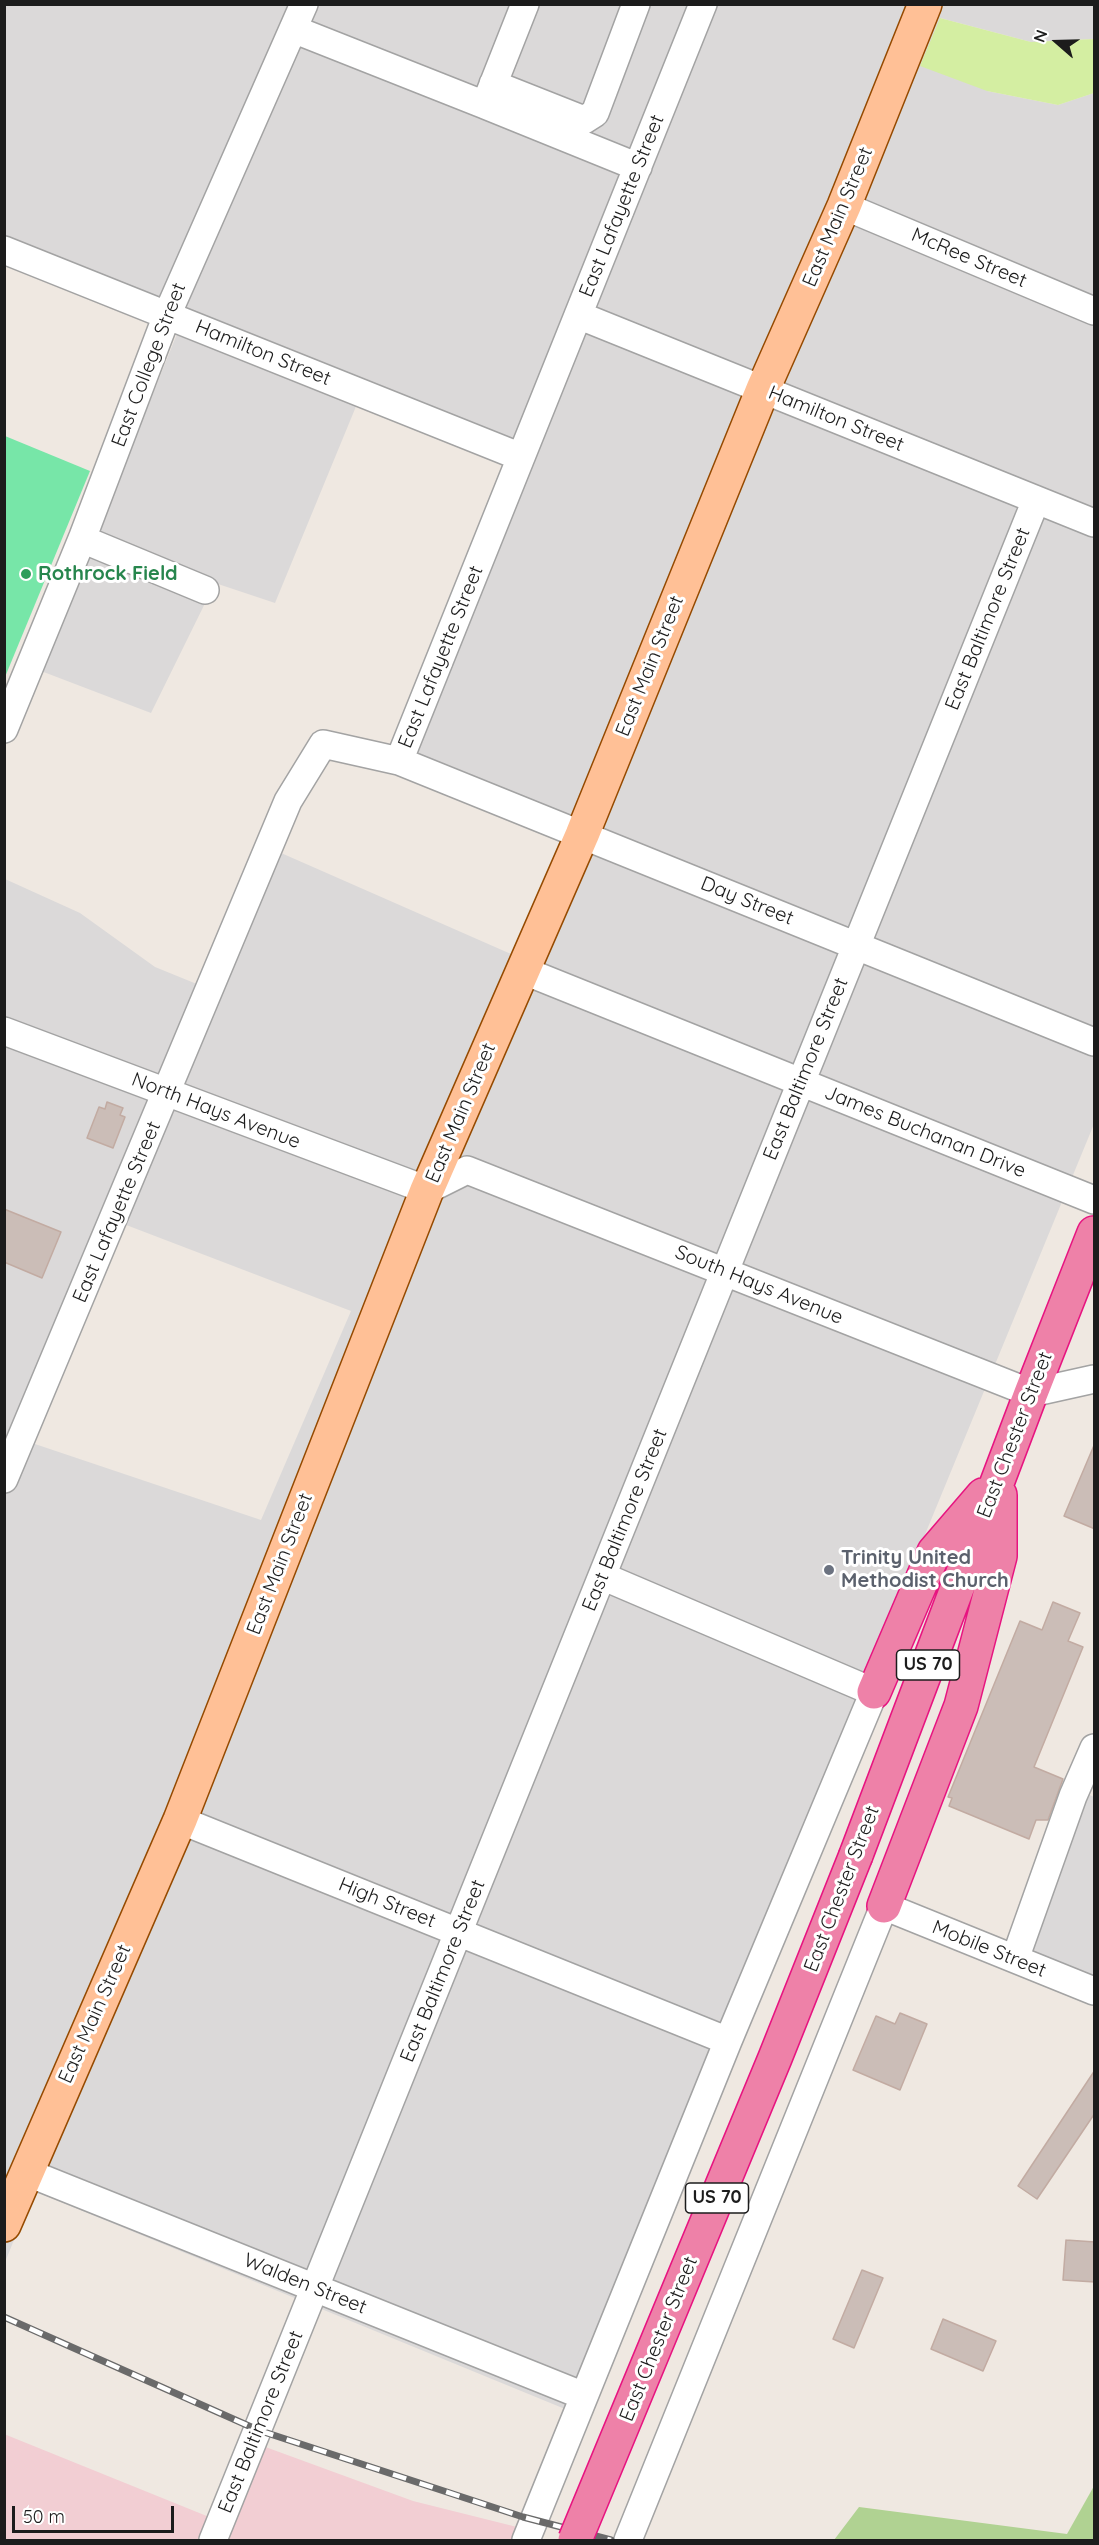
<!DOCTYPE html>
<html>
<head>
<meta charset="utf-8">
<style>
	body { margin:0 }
	#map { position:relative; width:1099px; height:2545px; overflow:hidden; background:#efe8e1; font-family:Quicksand,sans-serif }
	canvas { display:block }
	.frame { position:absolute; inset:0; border:6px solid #1c1c1c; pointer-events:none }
	.north { position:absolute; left:1027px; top:12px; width:60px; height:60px; -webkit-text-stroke:4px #fff; paint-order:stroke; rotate:290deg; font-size:16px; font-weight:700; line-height:24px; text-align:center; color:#1c1c1c }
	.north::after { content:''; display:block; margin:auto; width:21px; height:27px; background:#1c1c1c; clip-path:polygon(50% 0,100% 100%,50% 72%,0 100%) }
	.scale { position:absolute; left:12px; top:2506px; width:162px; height:27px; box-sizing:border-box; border:3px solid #1c1c1c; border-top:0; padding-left:8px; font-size:18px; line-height:21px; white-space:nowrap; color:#1c1c1c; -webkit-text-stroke:4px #fff; paint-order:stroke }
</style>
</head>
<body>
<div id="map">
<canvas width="1099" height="2545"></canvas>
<div class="frame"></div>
<div class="north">N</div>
<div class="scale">50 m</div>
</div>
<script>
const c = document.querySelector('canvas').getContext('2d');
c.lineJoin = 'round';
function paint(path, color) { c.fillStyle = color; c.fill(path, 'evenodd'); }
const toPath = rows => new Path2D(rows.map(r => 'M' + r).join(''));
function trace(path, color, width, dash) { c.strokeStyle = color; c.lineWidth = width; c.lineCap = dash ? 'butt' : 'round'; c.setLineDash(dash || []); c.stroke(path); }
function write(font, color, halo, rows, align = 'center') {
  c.font = font + ' Quicksand,sans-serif'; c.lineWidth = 6; c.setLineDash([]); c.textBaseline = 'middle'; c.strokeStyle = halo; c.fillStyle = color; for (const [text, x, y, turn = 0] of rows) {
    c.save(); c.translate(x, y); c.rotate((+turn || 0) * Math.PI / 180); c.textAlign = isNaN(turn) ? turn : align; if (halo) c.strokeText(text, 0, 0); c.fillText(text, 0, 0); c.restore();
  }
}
paint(toPath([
	[5,5,1094,5,1094,39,1031,42,940,18,987,91,1058,105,1094,93,1094,1124,565,2409,34,2191,5,2262,5,879,80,913,155,967,214,991,272,849,536,965,588,846,407,776,530,471,357,404,275,603,215,583,151,713,41,671,177,334,5,266],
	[121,1223,351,1311,261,1520,29,1442],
	[1083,1792,1094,1797,1094,1978,1026,1949]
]), '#dbd9d9');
paint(toPath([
	[4,2434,229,2525,260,2445,413,2501,521,2528,516,2540,5,2540]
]), '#f2ced3');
paint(toPath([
	[940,18,1031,42,1094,39,1094,93,1058,105,987,91,920,66]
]), '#d4eea2');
paint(toPath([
	[1094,2486,1094,2540,834,2540,859,2507,1067,2534]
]), '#b0d292');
paint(toPath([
	[5,436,90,471,5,677,4,436]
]), '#77e6a8');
const building = toPath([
	[107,1102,123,1108,120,1115,125,1117,113,1148,87,1138,99,1107,105,1109,107,1102],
	[4,1209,61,1232,42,1278,4,1262,4,1209],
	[1095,1443,1095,1529,1064,1516,1095,1443],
	[1053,1602,1080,1613,1068,1641,1083,1647,1034,1767,1063,1779,1048,1820,1036,1820,1029,1839,949,1806,952,1798,948,1797,1020,1621,1042,1630,1053,1602],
	[900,2013,927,2024,900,2090,853,2070,876,2016,895,2024,900,2013],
	[1095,2070,1095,2113,1037,2199,1018,2186,1095,2070],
	[1066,2240,1095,2242,1095,2282,1063,2280,1066,2240],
	[862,2270,883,2278,854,2348,833,2339,862,2270],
	[943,2319,996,2341,983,2371,931,2349,943,2319]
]);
paint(building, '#cbbdb7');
trace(building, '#c2aba2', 1.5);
const minor = toPath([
	[525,4,485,105,638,167],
	[293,29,485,105],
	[493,84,584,120,595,113,636,4],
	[844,206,1094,311],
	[4,250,521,457],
	[578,315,1094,523],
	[82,539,205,590],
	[4,729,82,539,167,315,304,4],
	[399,761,703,4],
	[522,970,1094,1200],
	[4,1031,427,1190,467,1170,1031,1393,1094,1379],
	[4,1479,288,801,323,744,399,761,1094,1042],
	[180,1820,728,2041],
	[1015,1959,1073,1796,1094,1748],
	[26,2172,584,2396],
	[213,2540,1036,500],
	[526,2540,728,2041,874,1692,602,1576],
	[628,2540,884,1906,1094,1991]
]);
const major = toPath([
	[4,2225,180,1820,427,1190,582,835,763,389,844,206,925,4]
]);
const highway = toPath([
	[874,1692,934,1552,983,1495],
	[856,1855,1031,1393,1094,1233],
	[884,1906,961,1706,1000,1556,1000,1495]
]);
trace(minor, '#a3a3a3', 30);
trace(major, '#954a00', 36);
trace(highway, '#e71480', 36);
trace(minor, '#fff', 27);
trace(major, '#ffc096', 33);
trace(highway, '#ee81a8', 33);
const rail = toPath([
	[4,2317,258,2430,523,2517,611,2540]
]);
trace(rail, '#6a6a6a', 7);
trace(rail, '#fff', 4.5, [14]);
const highwayBridge = toPath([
	[575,2540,775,2058,856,1855]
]);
trace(highwayBridge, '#e71480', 36, []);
trace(highwayBridge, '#ee81a8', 33);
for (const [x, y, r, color] of [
	[26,574,6,"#2e9e5b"],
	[829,1570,6,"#6b7280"]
]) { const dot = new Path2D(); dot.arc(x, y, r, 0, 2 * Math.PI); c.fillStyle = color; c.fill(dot); trace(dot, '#fff', 2); }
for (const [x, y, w] of [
	[928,1665,63],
	[717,2198,63]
]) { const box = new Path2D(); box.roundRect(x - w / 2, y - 15, w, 30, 4.5); c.fillStyle = '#fff'; c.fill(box); trace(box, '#1c1c1c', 1.5); }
write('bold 18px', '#1c1c1c', null, [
	["US 70",928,1665],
	["US 70",717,2198]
]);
write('20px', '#1c1c1c', '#fff', [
	["East Lafayette Street",622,206,-68],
	["East Main Street",838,217,-67],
	["McRee Street",969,258,23],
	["Hamilton Street",263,353,22],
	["East College Street",149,365,-69],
	["Hamilton Street",836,419,22],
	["East Baltimore Street",988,619,-68],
	["East Lafayette Street",441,657,-68],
	["East Main Street",650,666,-68],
	["Day Street",747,901,22],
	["East Baltimore Street",806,1069,-68],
	["North Hays Avenue",216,1111,21],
	["East Main Street",461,1113,-67],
	["James Buchanan Drive",925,1132,22],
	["East Lafayette Street",117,1212,-67],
	["South Hays Avenue",759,1285,22],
	["East Chester Street",1015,1435,-69],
	["East Baltimore Street",625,1520,-68],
	["East Main Street",280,1564,-69],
	["East Chester Street",842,1889,-69],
	["High Street",387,1903,22],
	["Mobile Street",989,1949,22],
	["East Baltimore Street",443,1971,-68],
	["East Main Street",95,2014,-66],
	["Walden Street",305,2284,22],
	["East Chester Street",659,2339,-68],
	["East Baltimore Street",261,2422,-68]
]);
write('bold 20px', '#27864d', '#fff', [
	["Rothrock Field",38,574]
], 'left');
write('bold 20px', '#5b616d', '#fff', [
	["Trinity United",841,1558],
	["Methodist Church",841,1581]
], 'left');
</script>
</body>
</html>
